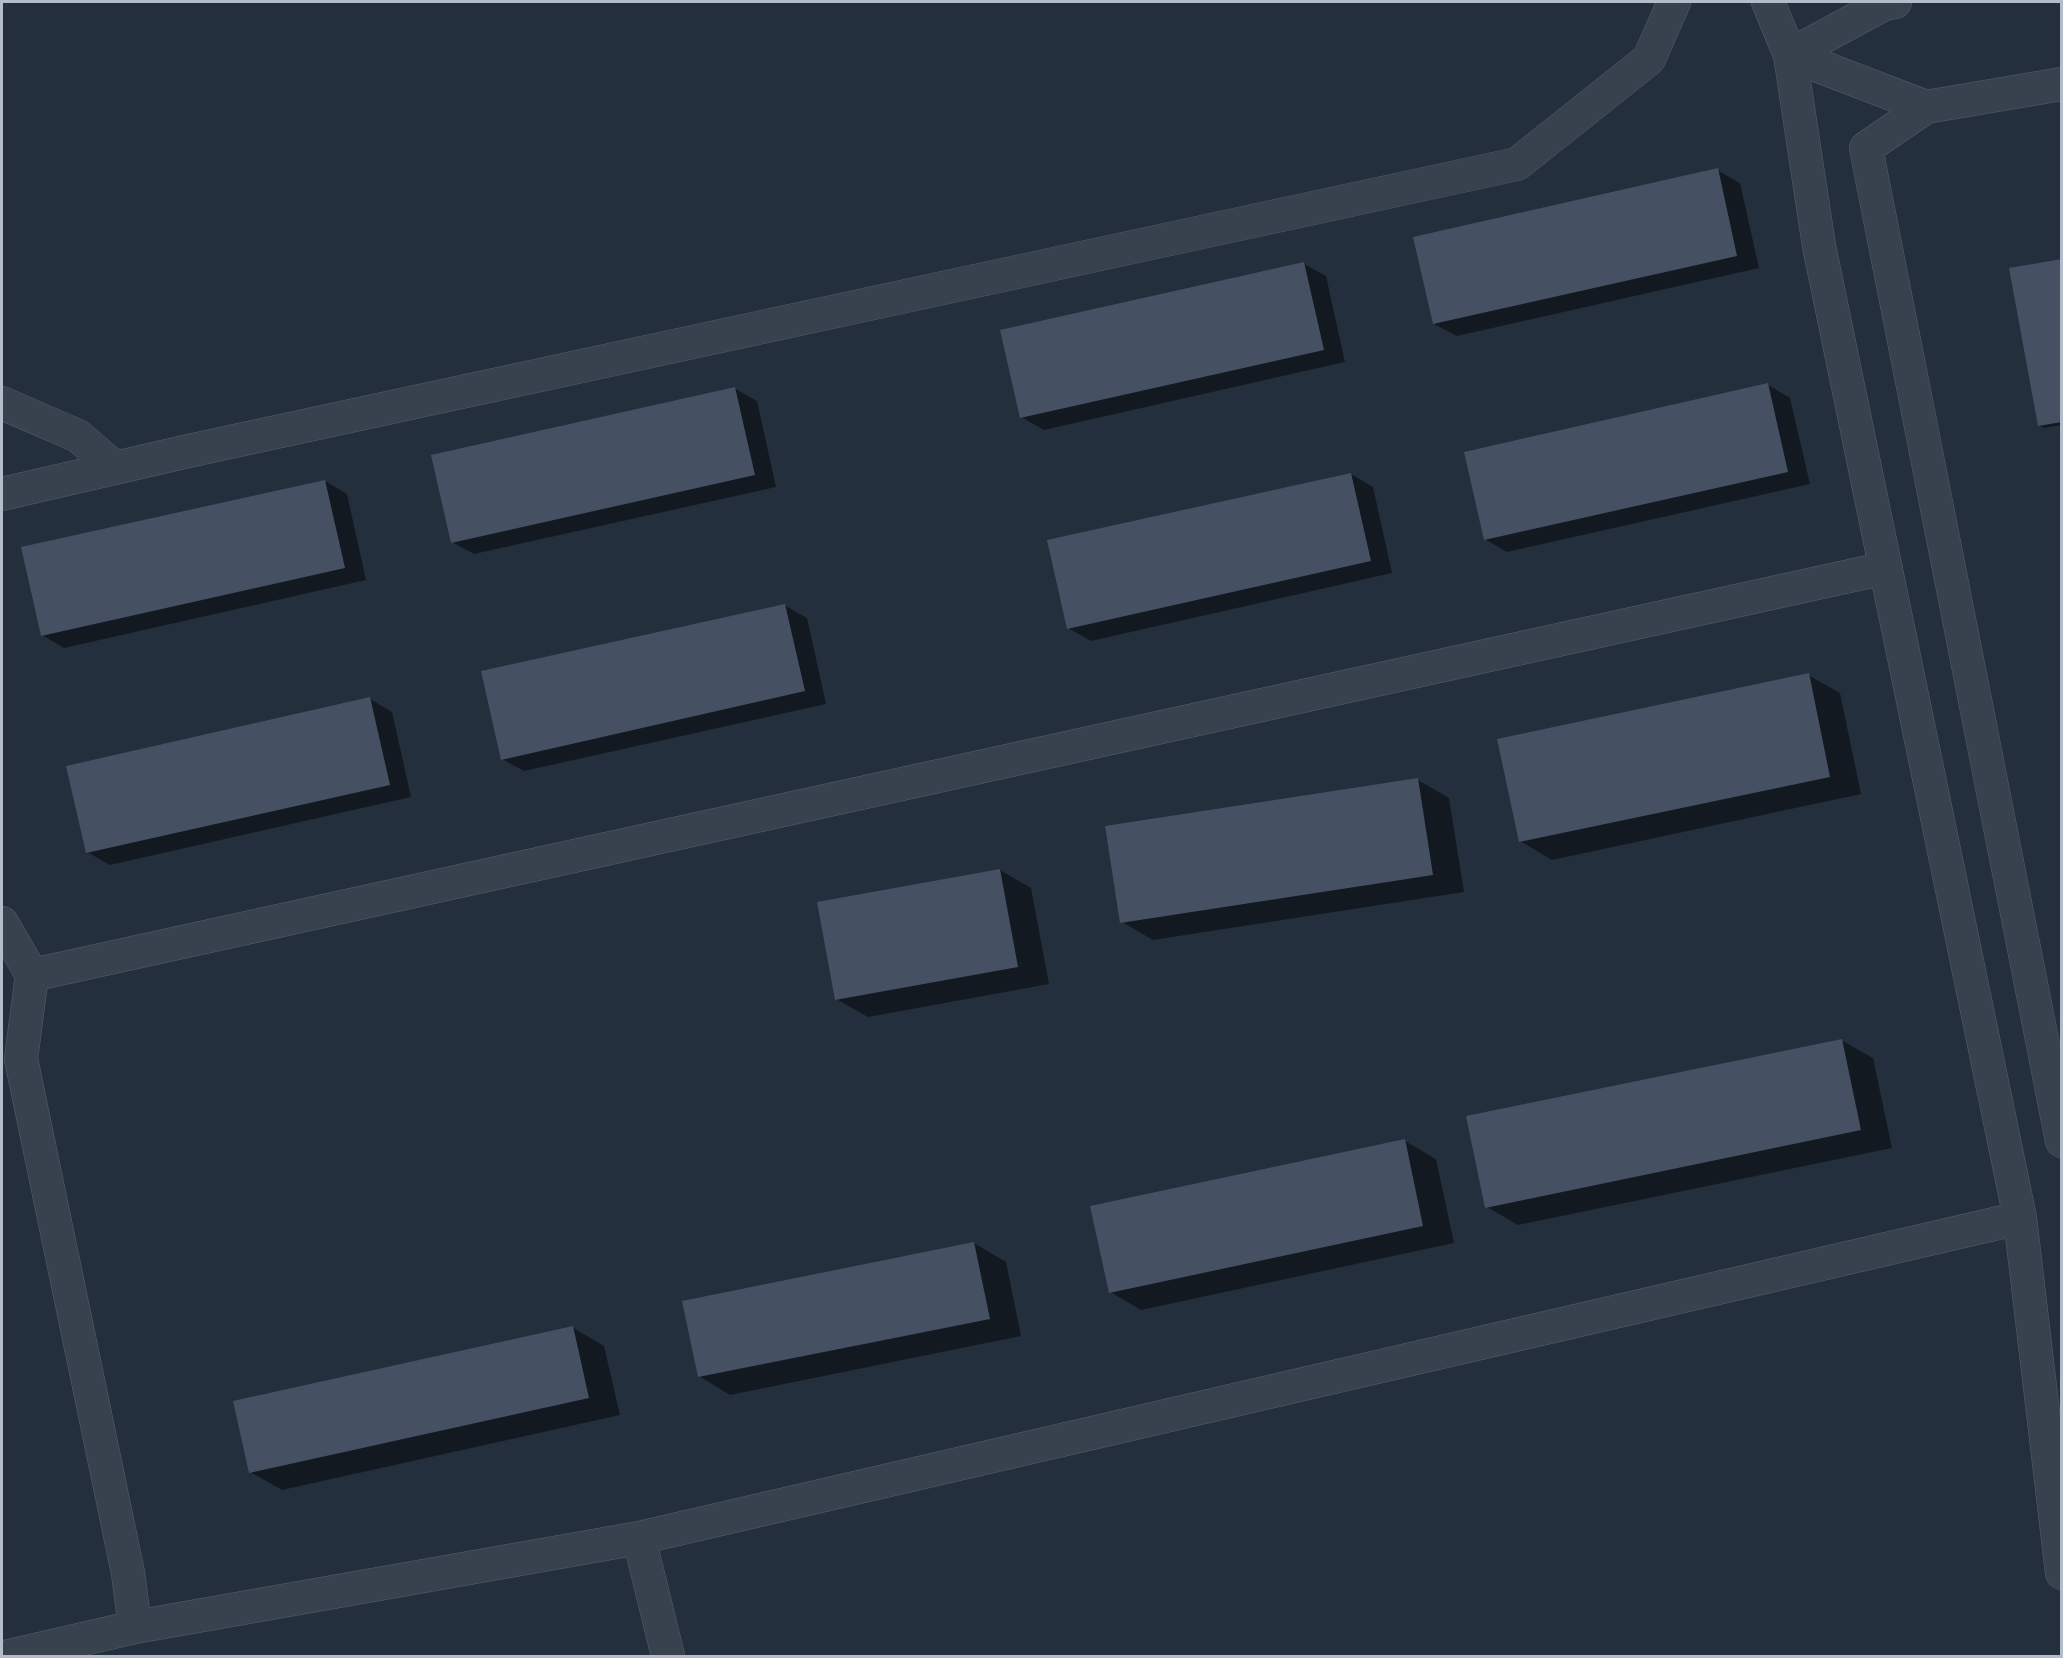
<!DOCTYPE html>
<html>
<head>
<meta charset="utf-8">
<style>
	body { margin:0 }
	#map { position:relative; width:2063px; height:1658px; overflow:hidden; background:#242f3e; font-family:Barlow,sans-serif }
	canvas { display:block }
	.frame { position:absolute; inset:0; border:3px solid #b4bcc9; pointer-events:none }
</style>
</head>
<body>
<div id="map">
<canvas width="2063" height="1658"></canvas>
<div class="frame"></div>
</div>
<script>
const c = document.querySelector('canvas').getContext('2d');
c.lineJoin = 'round';
function paint(path, color) { c.fillStyle = color; c.fill(path, 'evenodd'); }
const toPath = rows => new Path2D(rows.map(r => 'M' + r).join(''));
function trace(path, color, width, dash) { c.strokeStyle = color; c.lineWidth = width; c.lineCap = dash ? 'butt' : 'round'; c.setLineDash(dash || []); c.stroke(path); }
paint(toPath([
	[1717,170,1740,183,1759,268,1457,336,1434,324],
	[2062,260,2062,425,2044,428,2039,425],
	[1304,264,1326,276,1345,362,1044,430,1021,417],
	[1768,385,1790,398,1810,484,1507,552,1485,539],
	[734,388,757,401,776,487,474,554,452,542],
	[1351,474,1373,487,1392,573,1091,641,1068,628],
	[325,481,347,494,366,580,64,648,42,635],
	[784,605,807,618,826,704,524,771,502,759],
	[1808,675,1840,693,1861,794,1552,860,1520,841],
	[370,699,392,712,411,797,110,865,87,852],
	[1418,780,1449,798,1464,892,1153,940,1122,922],
	[1000,870,1031,888,1049,984,868,1017,836,999],
	[1841,1040,1873,1058,1892,1148,1518,1225,1487,1207],
	[1405,1141,1436,1159,1454,1243,1141,1310,1110,1292],
	[974,1243,1006,1262,1021,1336,730,1395,699,1376],
	[572,1327,604,1346,620,1415,282,1490,250,1472]
]), '#0007');
paint(toPath([
	[1718,168,1737,256,1433,324,1413,237],
	[2062,259,2062,422,2038,426,2009,268],
	[1304,262,1324,350,1020,418,1000,330],
	[1768,383,1788,472,1484,540,1464,452],
	[735,387,755,475,451,543,431,455],
	[1351,473,1371,561,1067,629,1047,540],
	[325,480,345,568,41,636,21,547],
	[785,604,805,691,501,760,481,671],
	[1809,673,1830,777,1519,842,1497,739],
	[370,697,390,785,86,853,66,766],
	[1418,778,1433,875,1120,923,1105,826],
	[1000,869,1018,967,835,1000,817,902],
	[1842,1039,1861,1130,1485,1208,1466,1116],
	[1405,1139,1423,1226,1109,1293,1090,1206],
	[974,1242,990,1319,698,1377,682,1301],
	[573,1326,589,1398,249,1473,233,1401]
]), '#455162');
const street = toPath([
	[1768,2,1790,55,1926,107],
	[1895,2,1884,4,1790,55,1819,246,2020,1218,2062,1573],
	[2062,84,1926,107,1866,148,2062,1141],
	[2,403,78,436,115,468],
	[2,494,193,450,1517,164,1649,59,1674,2],
	[1886,568,32,975,21,1059,128,1573,135,1627,639,1538,2020,1218],
	[2,923,32,975],
	[639,1538,668,1656],
	[9,1656,135,1627]
]);
trace(street, '#565f6c', 34);
trace(street, '#38414e', 33);
</script>
</body>
</html>
